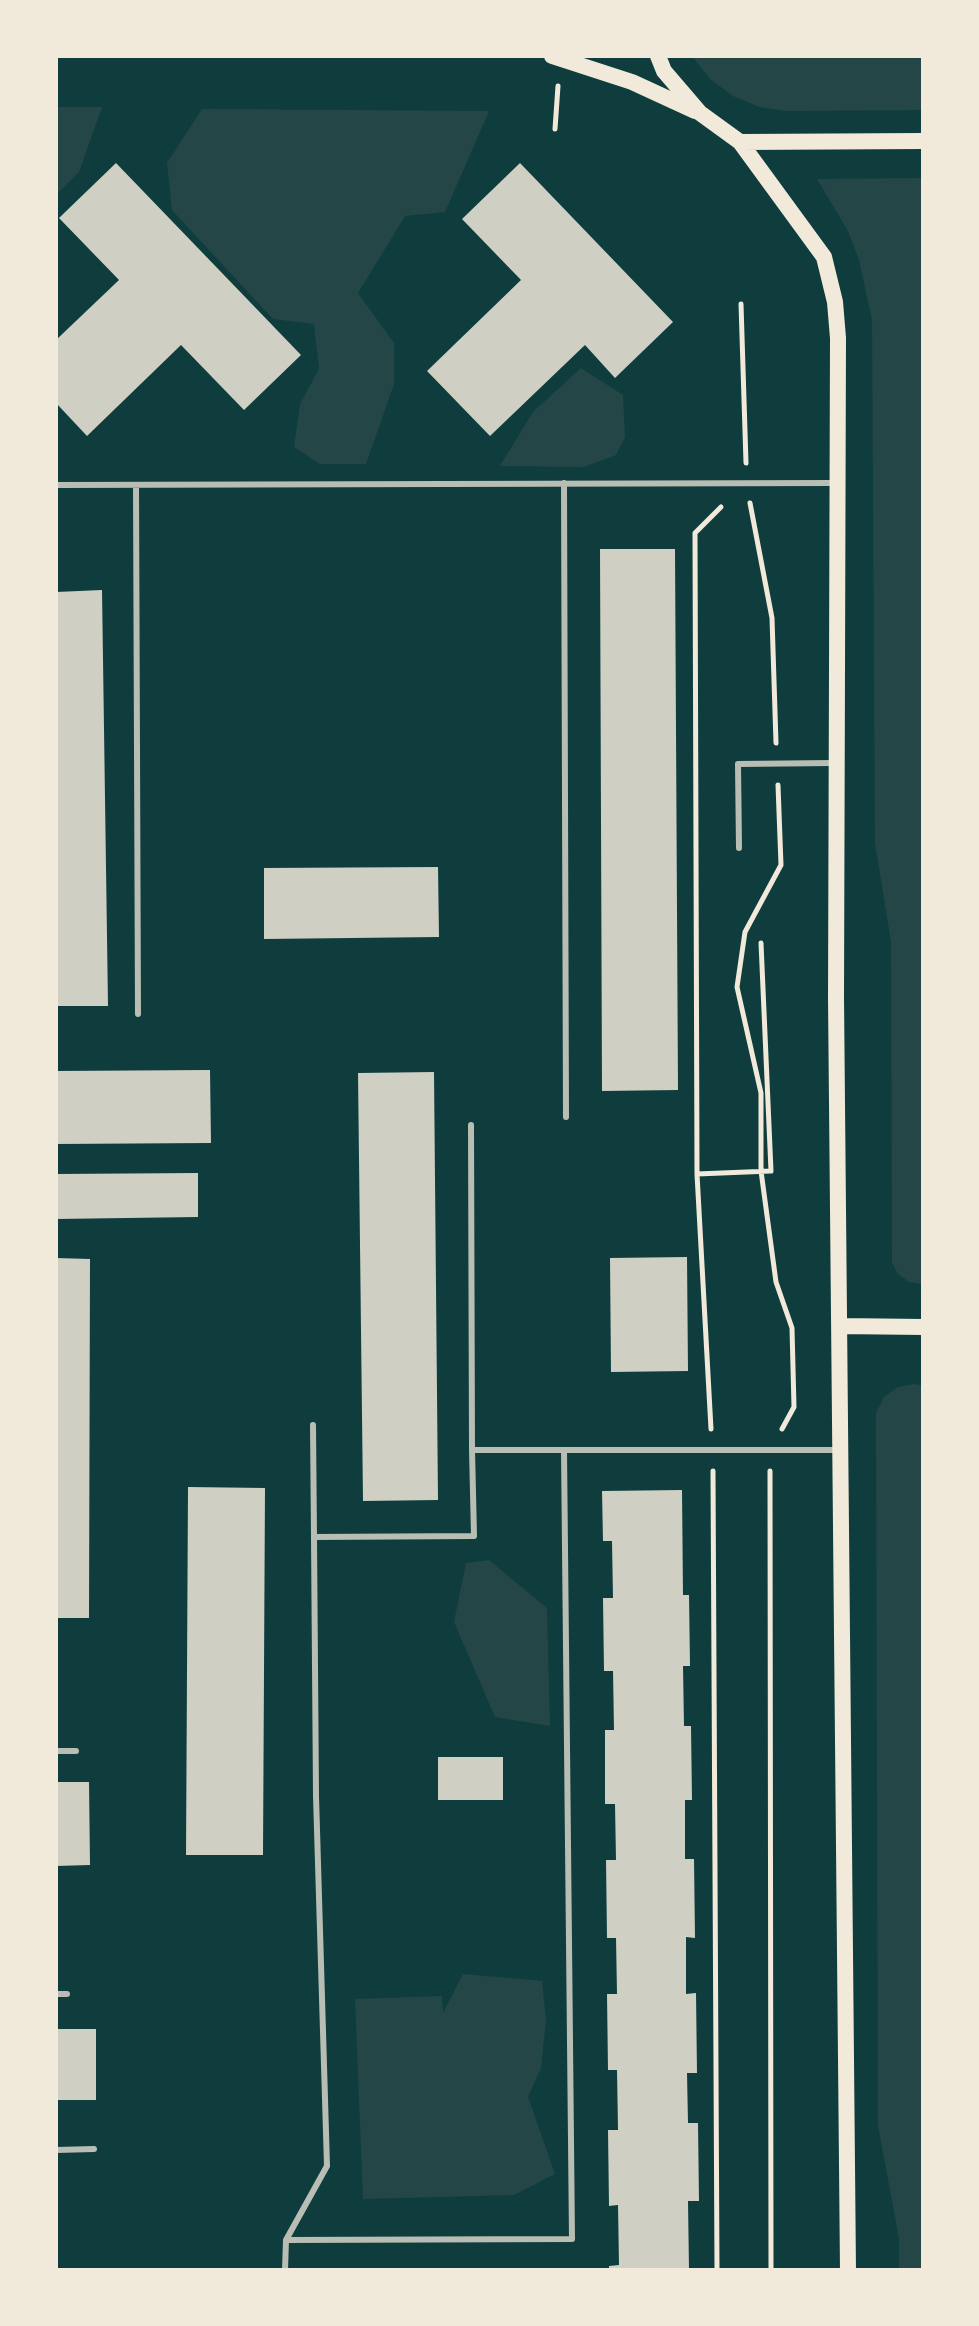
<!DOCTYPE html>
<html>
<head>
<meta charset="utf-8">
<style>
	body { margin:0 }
	#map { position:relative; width:979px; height:2326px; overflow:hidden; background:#0f3d3e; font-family:Roboto,sans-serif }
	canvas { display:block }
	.frame { position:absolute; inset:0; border:58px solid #f1e9da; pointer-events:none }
</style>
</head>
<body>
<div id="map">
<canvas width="979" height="2326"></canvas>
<div class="frame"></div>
</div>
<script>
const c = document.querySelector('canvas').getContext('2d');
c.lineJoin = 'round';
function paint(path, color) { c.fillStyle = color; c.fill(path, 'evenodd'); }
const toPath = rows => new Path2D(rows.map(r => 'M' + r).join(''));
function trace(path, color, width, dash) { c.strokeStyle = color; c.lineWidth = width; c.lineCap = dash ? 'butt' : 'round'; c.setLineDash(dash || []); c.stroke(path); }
paint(toPath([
	[692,56,923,56,923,110,787,111,759,107,733,96,710,79],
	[56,107,102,107,79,172,56,195],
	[202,109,489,111,445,212,405,216,358,293,394,343,394,384,366,464,320,464,294,447,300,404,319,369,314,324,273,319,172,210,167,163],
	[923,178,923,1284,922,1284,909,1282,898,1274,892,1263,891,942,875,843,872,320,859,260,848,231,817,179],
	[581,368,623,395,625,437,616,455,584,467,500,466,533,412],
	[915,1384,923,1386,923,2270,899,2270,899,2239,878,2126,876,1413,884,1397,898,1387],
	[489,1560,547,1608,550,1726,495,1717,454,1622,466,1563],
	[463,1974,542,1981,546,2020,541,2068,528,2097,555,2174,514,2195,363,2199,355,1999,442,1996,443,2013]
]), '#244646');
paint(toPath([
	[116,163,301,355,244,410,181,345,87,436,56,403,56,340,119,280,59,218],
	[520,163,673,322,615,378,585,345,490,436,427,371,521,280,462,219],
	[600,549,675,549,678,1090,602,1091],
	[102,590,108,1006,56,1006,56,592],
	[438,867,439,937,264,939,264,868],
	[210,1070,211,1143,56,1144,56,1071],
	[434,1072,438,1500,363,1501,358,1073],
	[198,1173,198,1217,56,1219,56,1174],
	[687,1257,688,1371,611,1372,610,1258],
	[56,1258,90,1259,89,1618,56,1618],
	[188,1487,265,1488,263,1855,186,1855],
	[682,1490,683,1595,689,1595,690,1666,683,1666,684,1726,691,1726,692,1800,685,1800,685,1859,694,1859,695,1938,686,1937,686,1994,696,1993,697,2073,687,2073,688,2123,698,2123,699,2201,688,2201,689,2270,609,2270,609,2266,619,2265,618,2205,609,2206,608,2130,618,2130,617,2070,608,2070,607,1994,617,1994,616,1938,607,1938,606,1860,616,1860,615,1804,605,1804,605,1730,614,1730,613,1671,604,1671,603,1598,613,1598,612,1541,603,1541,602,1491],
	[438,1757,503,1757,503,1800,438,1800],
	[56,1782,89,1782,90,1865,56,1866],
	[56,2029,96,2029,96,2100,56,2100]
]), '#cfcfc3');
trace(toPath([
	[555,129,558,86],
	[741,304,746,463],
	[750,503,772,618,776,743],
	[778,785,781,865,745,932,737,987,761,1093,761,1171,776,1282,792,1328,794,1407,782,1429],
	[697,1174,771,1171,761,943],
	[711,1429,697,1174,695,533,721,507],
	[713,1471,717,2270],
	[770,1471,771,2270]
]), '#f1e9da', 5);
trace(toPath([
	[564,483,566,1117],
	[56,485,835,483],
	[136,486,138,1014],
	[739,848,738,764,833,763],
	[471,1125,472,1450,838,1450],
	[313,1425,314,1537],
	[56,1751,76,1751],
	[56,1994,67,1994],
	[56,2150,94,2149],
	[286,2240,327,2166,316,1796,314,1537,474,1536,472,1450],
	[285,2270,286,2240,572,2239,564,1450]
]), '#b8beb3', 6);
trace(toPath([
	[552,56,632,82,695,111],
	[658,56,664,71,700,113,740,142,923,141],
	[740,142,824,257,835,302,838,338,836,997,848,2270],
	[840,1326,923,1327]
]), '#f1e9da', 16);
</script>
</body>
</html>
